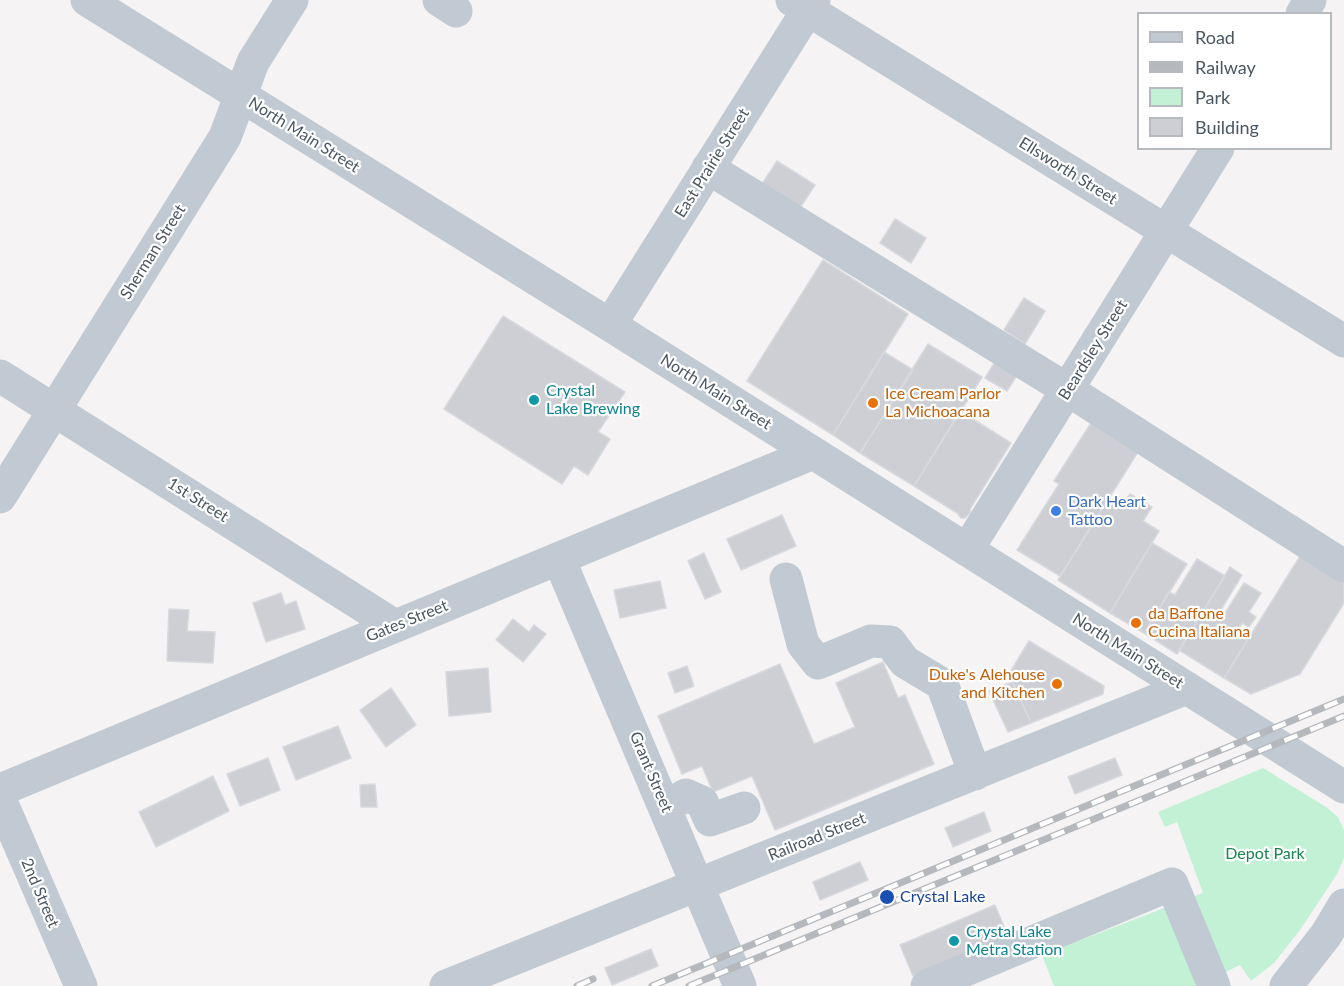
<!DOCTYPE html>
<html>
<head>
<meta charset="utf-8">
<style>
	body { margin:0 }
	#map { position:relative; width:1344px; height:986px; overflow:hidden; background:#f5f3f3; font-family:Lato,sans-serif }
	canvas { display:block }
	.legend { position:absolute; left:1137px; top:12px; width:195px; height:138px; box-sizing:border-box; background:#fff; border:2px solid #b7bbc0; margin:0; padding:8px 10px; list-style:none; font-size:18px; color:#4a5661 }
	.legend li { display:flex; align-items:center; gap:12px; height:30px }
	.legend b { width:30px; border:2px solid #b7bbc0 }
</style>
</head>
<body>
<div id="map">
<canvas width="1344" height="986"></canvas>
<ul class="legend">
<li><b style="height:8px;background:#c1cad2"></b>Road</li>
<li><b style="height:8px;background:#b5b8bd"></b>Railway</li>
<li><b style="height:16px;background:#c3f1d5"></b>Park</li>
<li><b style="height:16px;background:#cdcfd5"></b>Building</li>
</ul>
</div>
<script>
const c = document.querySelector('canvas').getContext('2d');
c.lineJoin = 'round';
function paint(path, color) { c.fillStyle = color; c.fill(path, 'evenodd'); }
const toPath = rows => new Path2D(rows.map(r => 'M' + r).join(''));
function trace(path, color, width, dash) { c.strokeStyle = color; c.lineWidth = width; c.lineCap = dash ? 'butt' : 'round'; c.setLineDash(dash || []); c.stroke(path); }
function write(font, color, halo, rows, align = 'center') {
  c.font = font + ' Lato,sans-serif'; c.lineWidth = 4.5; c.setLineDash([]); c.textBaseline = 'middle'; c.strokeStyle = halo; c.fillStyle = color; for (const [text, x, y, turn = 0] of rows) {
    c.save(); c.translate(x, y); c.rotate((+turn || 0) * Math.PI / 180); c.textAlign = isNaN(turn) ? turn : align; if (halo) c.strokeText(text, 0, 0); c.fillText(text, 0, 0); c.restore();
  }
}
paint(toPath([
	[1263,768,1326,807,1338,817,1344,830,1344,858,1337,874,1300,930,1274,963,1251,981,1240,965,1205,982,1206,986,1054,986,1042,955,1203,893,1177,822,1165,827,1158,812]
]), '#c3f1d5');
const building = toPath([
	[777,161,815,185,798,211,760,187,777,161],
	[895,219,926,238,911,263,880,243,895,219],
	[823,260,908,314,833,435,747,381,823,260],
	[1024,298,1045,311,1025,344,1004,330,1024,298],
	[503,316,625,392,598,432,610,439,588,475,574,466,562,484,444,409,503,316],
	[928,344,982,377,914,486,860,453,928,344],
	[884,352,913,370,860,453,833,435,884,352],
	[1001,352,1023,366,1007,391,985,378,1001,352],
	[960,411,1011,443,970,509,970,513,965,518,961,518,957,513,914,486,960,411],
	[1091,423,1138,452,1060,576,1017,550,1059,484,1054,481,1091,423],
	[1130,494,1152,507,1143,521,1159,531,1110,613,1058,580,1108,500,1121,507,1130,494],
	[782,515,796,546,741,570,727,539,782,515],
	[1152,543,1187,564,1144,633,1110,613,1152,543],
	[704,553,721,592,705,599,688,561,704,553],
	[1302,553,1344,579,1344,603,1300,674,1251,694,1224,678,1302,553],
	[1197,559,1225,576,1177,654,1144,633,1169,592,1175,595,1197,559],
	[1230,567,1242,575,1221,610,1225,613,1244,583,1261,593,1249,612,1256,617,1249,627,1242,623,1237,632,1248,639,1224,678,1179,650,1230,567],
	[660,581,666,608,620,618,614,590,660,581],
	[281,593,285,605,296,601,305,629,266,642,253,603,281,593],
	[169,609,189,610,187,631,215,632,213,663,167,661,169,609],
	[513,619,529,632,534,625,546,634,523,662,496,640,513,619],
	[1029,641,1104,686,1103,694,1031,723,1009,674,1029,641],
	[883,662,898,698,905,695,934,764,775,830,752,776,713,792,702,766,682,774,658,716,780,664,814,744,855,727,836,683,883,662],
	[687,666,694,686,675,693,668,673,687,666],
	[488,668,491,712,449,716,446,672,488,668],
	[1012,682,1031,723,1008,732,989,691,1012,682],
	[391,688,416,725,386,747,360,710,391,688],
	[338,726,351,758,296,780,283,747,338,726],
	[268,758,280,790,240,806,227,774,268,758],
	[1115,758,1122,775,1075,794,1068,777,1115,758],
	[213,776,229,811,156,847,139,812,213,776],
	[375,784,377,807,361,807,360,785,375,784],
	[984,812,991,831,953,847,945,828,984,812],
	[860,862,868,880,820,900,813,882,860,862],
	[995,905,1008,936,913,976,900,945,995,905],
	[651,949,658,966,612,985,605,968,651,949]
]);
paint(building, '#cdcfd5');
trace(building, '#d7d9de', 1.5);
trace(toPath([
	[87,0,610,325,1344,787],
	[439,0,456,11],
	[792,0,1344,341],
	[1302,14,1310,0],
	[708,168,1068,390,1344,566],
	[610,325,814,0],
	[0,376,395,626],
	[0,497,225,137,253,62,292,0],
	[967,550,1218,148],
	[559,559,740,986],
	[786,579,803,644,818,663,871,641,890,642,905,662,942,684,975,774],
	[0,790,813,453],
	[0,799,81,986],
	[666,807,686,795,702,802,710,820,744,808],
	[446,986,1187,688],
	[927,986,1172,884,1214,986],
	[1286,986,1326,935,1344,905]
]), '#c1cad2', 33);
const rail = toPath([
	[577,986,593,979],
	[652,986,1344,699],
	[689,986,1344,716]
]);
trace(rail, '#b5b8bd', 7);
trace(rail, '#fff', 4.5, [14]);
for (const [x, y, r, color] of [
	[534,400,6,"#0f9aa8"],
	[873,403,6,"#e8710a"],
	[1056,511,6,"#3f7fe0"],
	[1136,623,6,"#e8710a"],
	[1057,684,6,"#e8710a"],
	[887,897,8,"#1a4fb4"],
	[954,941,6,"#0f9aa8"]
]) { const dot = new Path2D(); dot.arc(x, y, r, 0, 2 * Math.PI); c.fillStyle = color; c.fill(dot); trace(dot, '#fff', 2); }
write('16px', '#4a5661', '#fff', [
	["North Main Street",304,135,32],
	["East Prairie Street",712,163,-58],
	["Ellsworth Street",1068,171,32],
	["Sherman Street",153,252,-58],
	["Beardsley Street",1093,350,-58],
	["North Main Street",716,392,32],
	["1st Street",198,500,32],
	["Gates Street",407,621,-22],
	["North Main Street",1128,651,32],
	["Grant Street",651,772,67],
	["Railroad Street",817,837,-22],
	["2nd Street",40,893,67]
]);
write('16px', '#0d838f', '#fff', [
	["Crystal",546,391],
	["Lake Brewing",546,409],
	["Crystal Lake",966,932],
	["Metra Station",966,950]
], 'left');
write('16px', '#c56008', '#fff', [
	["Ice Cream Parlor",885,394],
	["La Michoacana",885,412],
	["da Baffone",1148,614],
	["Cucina Italiana",1148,632],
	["Duke's Alehouse",1045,675,"right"],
	["and Kitchen",1045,693,"right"]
], 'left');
write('16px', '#366cbe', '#fff', [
	["Dark Heart",1068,502],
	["Tattoo",1068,520]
], 'left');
write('16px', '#17864f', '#fff', [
	["Depot Park",1265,854]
]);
write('16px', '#164399', '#fff', [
	["Crystal Lake",900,897]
], 'left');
</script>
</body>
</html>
